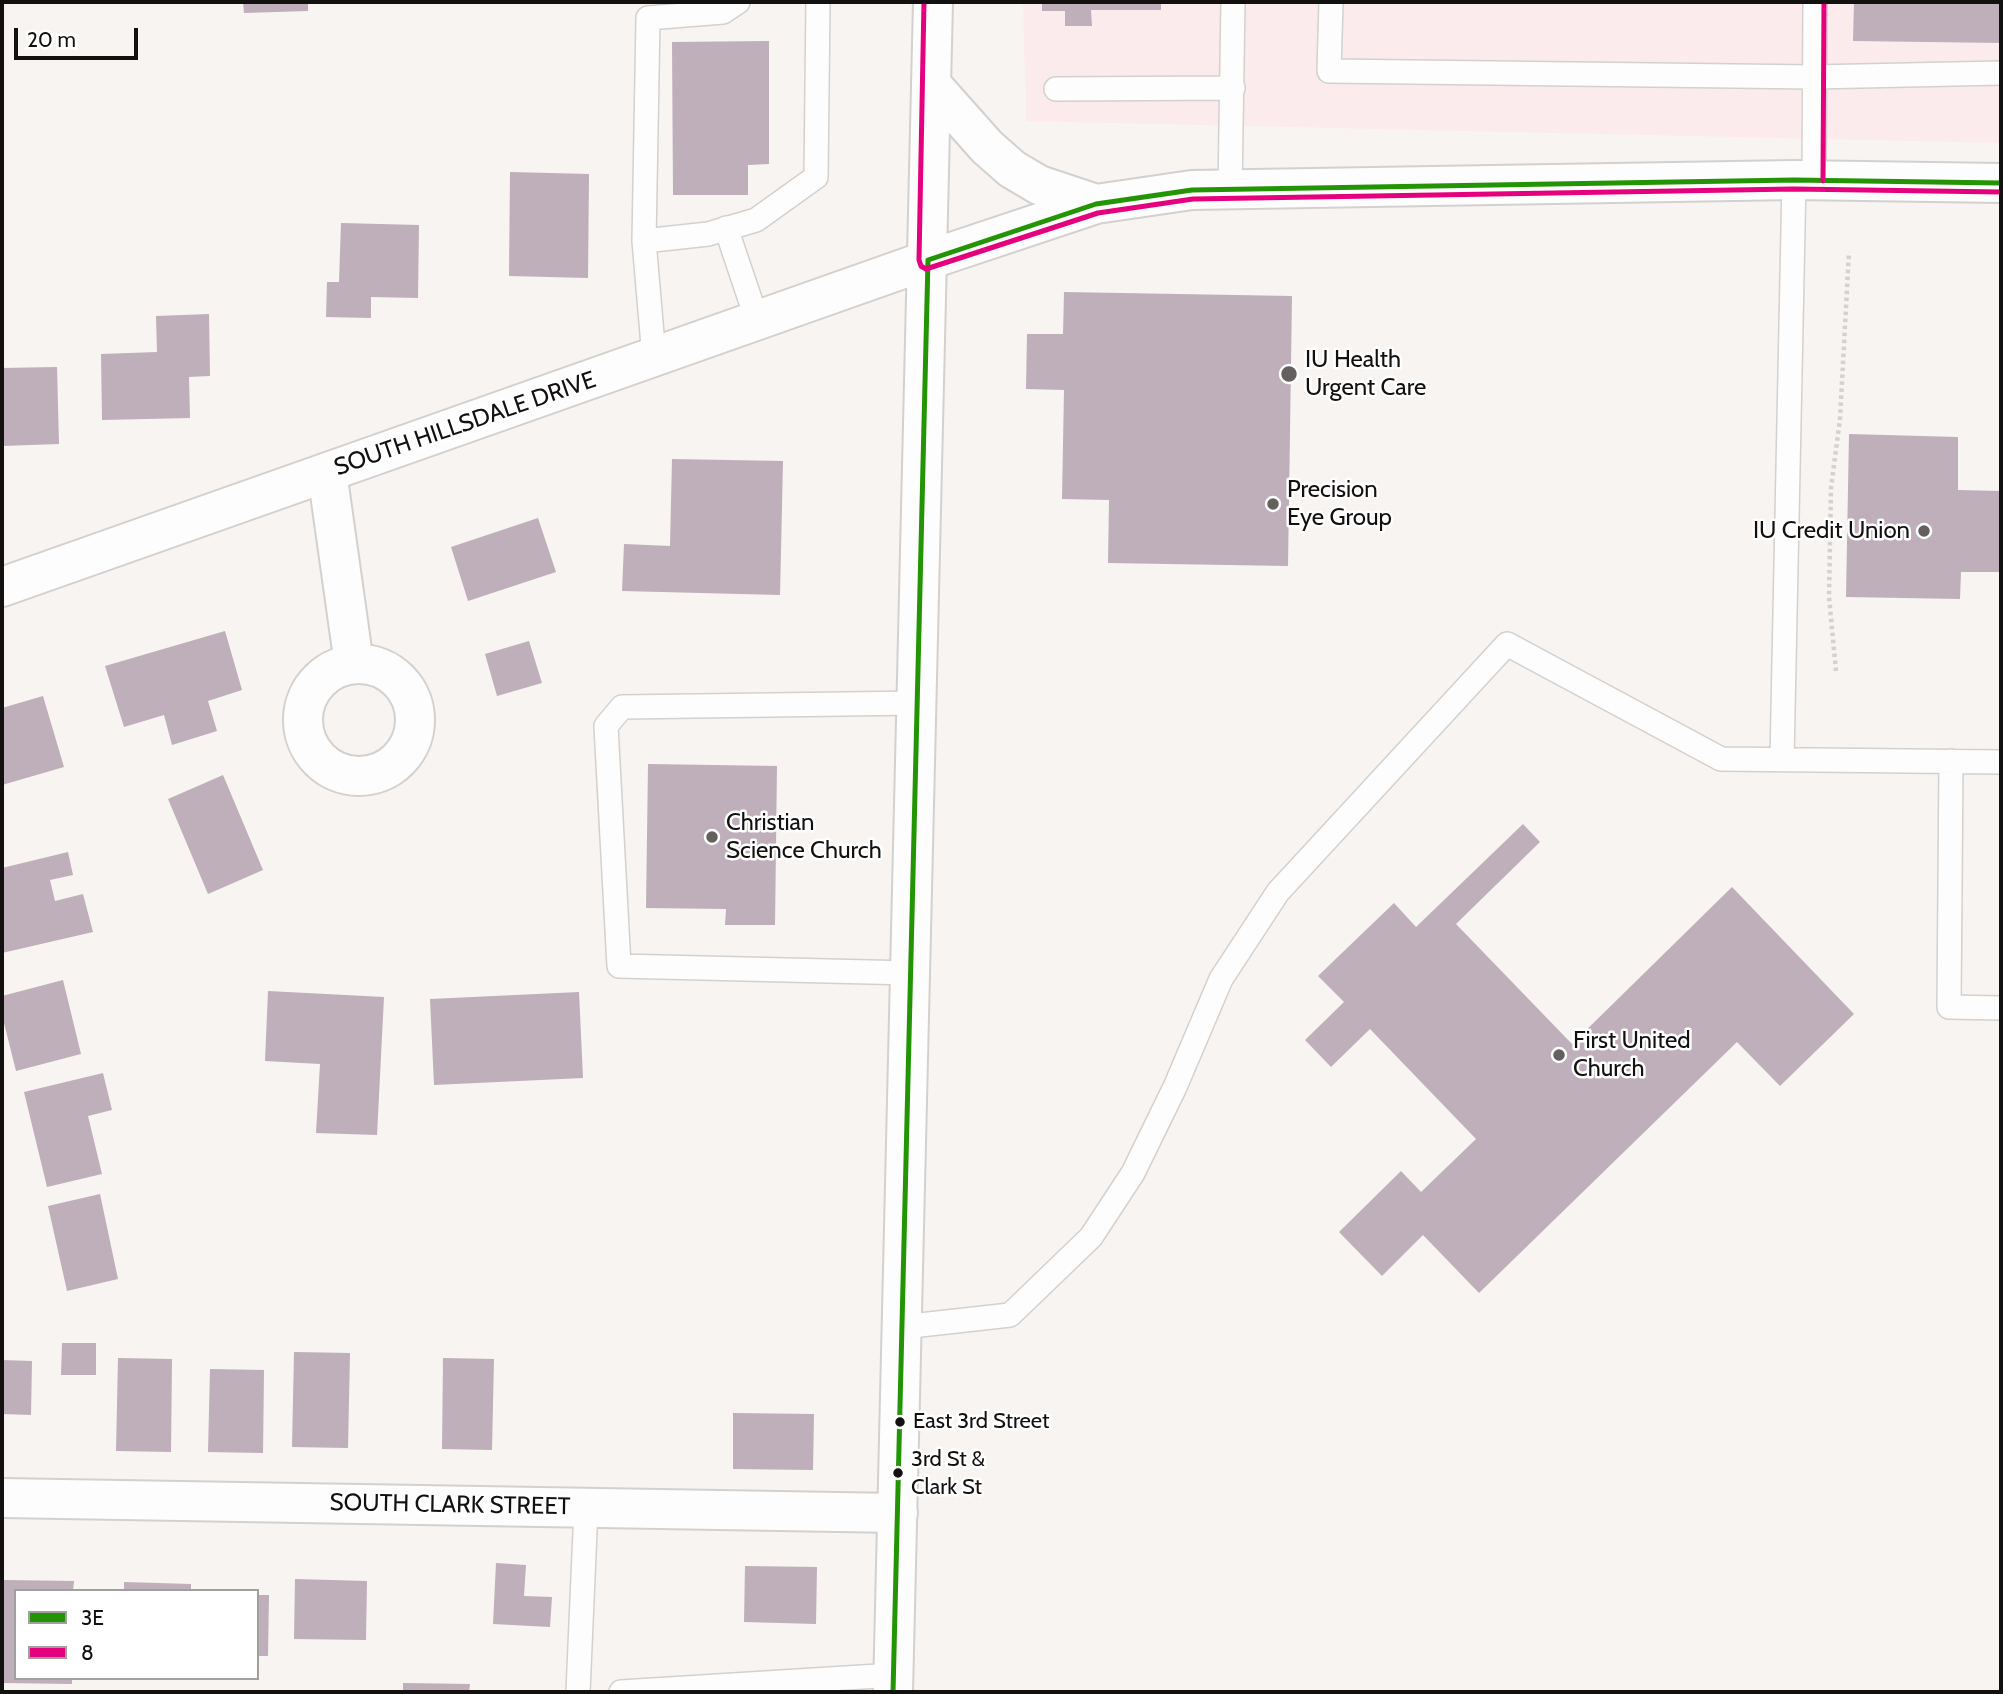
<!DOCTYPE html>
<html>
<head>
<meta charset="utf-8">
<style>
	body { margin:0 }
	#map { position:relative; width:2003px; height:1694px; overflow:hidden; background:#f7f4f2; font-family:Cabin,sans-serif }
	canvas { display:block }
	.frame { position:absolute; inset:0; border:4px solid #131110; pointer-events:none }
	.legend { position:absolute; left:14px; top:1589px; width:245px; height:91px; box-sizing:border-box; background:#fff; border:2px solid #a1a09f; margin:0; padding:9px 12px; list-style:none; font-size:21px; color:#131110 }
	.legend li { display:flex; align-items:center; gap:14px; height:35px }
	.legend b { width:35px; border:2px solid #a1a09f }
	.scale { position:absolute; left:14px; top:28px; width:124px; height:32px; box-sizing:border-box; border:4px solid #131110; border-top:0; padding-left:9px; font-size:21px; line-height:24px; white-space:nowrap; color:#131110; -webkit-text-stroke:5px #fff; paint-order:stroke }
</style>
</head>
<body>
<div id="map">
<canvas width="2003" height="1694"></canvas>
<div class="frame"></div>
<ul class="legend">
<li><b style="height:9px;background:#239504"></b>3E</li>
<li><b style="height:9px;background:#e5007d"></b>8</li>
</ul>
<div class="scale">20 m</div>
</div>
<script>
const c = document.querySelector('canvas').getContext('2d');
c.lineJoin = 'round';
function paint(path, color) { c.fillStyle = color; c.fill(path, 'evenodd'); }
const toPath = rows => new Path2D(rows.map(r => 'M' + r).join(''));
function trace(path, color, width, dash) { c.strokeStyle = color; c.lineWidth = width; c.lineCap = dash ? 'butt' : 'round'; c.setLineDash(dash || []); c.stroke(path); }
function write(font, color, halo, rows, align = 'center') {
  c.font = font + ' Cabin,sans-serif'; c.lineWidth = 5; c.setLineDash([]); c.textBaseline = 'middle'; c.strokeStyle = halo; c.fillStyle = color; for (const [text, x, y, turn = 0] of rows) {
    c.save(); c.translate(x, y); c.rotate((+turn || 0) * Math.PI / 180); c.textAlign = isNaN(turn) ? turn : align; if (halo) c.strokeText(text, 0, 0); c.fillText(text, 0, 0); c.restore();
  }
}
paint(toPath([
	[1023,2,2001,2,2001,143,1026,121]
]), '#fbebed');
paint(toPath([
	[243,2,308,2,308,11,244,13],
	[1042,2,1161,2,1161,10,1091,10,1092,26,1065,26,1065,11,1042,11],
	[1854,2,2001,2,2001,43,1853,41],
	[769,41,769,164,748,165,748,195,673,195,672,42],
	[510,172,589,174,588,278,509,276],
	[341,223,419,225,418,298,371,297,371,318,326,317,327,282,339,282],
	[1064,292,1292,296,1288,566,1108,563,1109,500,1062,499,1064,390,1026,389,1027,334,1063,334],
	[209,314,210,376,189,377,190,418,102,420,101,354,157,352,156,316],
	[57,367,59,444,2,446,2,368],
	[1849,434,1958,437,1958,490,2001,491,2001,572,1961,572,1960,599,1846,597],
	[672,459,783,461,780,595,622,591,624,544,670,546],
	[538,518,556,572,468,601,451,547],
	[225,631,242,690,208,701,217,731,172,745,164,715,124,727,105,666],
	[529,641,542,683,497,696,485,654],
	[43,696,64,767,2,785,2,708],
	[648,764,777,766,775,925,725,925,726,909,646,908],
	[223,775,263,870,208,894,168,799],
	[1523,824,1540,842,1456,924,1572,1044,1732,887,1854,1014,1780,1086,1737,1042,1479,1293,1423,1235,1382,1276,1339,1232,1401,1171,1421,1192,1476,1139,1370,1029,1331,1067,1305,1040,1344,1002,1318,976,1394,903,1416,927],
	[68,852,73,875,50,880,55,901,83,894,93,932,2,953,2,868],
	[63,980,81,1054,16,1071,2,1015,2,996],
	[268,991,384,997,377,1135,316,1133,320,1064,265,1061],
	[579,992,583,1078,434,1085,430,999],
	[103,1073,112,1110,88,1116,102,1174,47,1187,24,1092],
	[100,1194,118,1279,67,1291,48,1206],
	[62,1343,96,1343,96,1375,61,1375],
	[294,1352,350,1353,348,1448,292,1447],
	[118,1358,172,1359,171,1452,116,1451],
	[443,1358,494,1359,492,1450,442,1449],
	[2,1360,32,1361,31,1415,2,1414],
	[210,1369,264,1370,263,1453,208,1452],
	[733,1413,814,1414,813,1470,733,1469],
	[496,1563,526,1565,524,1596,552,1597,550,1627,493,1624],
	[745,1566,817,1567,816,1624,744,1622],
	[295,1579,367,1581,366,1640,294,1639],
	[4,1580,74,1581,73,1591,16,1591,16,1678,72,1678,72,1684,2,1683],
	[124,1582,191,1584,191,1591,124,1591],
	[257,1595,269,1595,268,1656,257,1656],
	[403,1683,470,1684,469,1692,403,1692]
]), '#beafba');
const service = toPath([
	[1331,2,1329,71,1814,77,2001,73],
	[1056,89,1233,88],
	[1814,181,1815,2],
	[1230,190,1233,2],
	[726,228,757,320],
	[644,241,708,234,756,220,816,177,818,2],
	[654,357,644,241,648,18,723,12,738,2],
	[1782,759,1794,180],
	[1951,761,1949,1007,2001,1008],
	[911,973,619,966,606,726,622,707,918,703],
	[902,1327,1010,1315,1091,1237,1133,1173,1175,1087,1221,979,1278,892,1507,644,1721,759,2001,762],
	[578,1692,586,1508],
	[621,1692,894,1675]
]);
const minor = toPath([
	[931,84,987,147,1012,169,1039,185,1096,204],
	[327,472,354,664],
	[2,587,928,260,1096,204,1192,190,1794,180,2001,183],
	'303 720a56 56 0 1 1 112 0a56 56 0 1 1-112 0Z',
	[2,1498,898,1513]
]);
const primary = toPath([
	[893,1692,933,2]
]);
trace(service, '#d3d1cf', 26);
trace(minor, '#d3d1cf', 42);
trace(primary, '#d3d1cf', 42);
trace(toPath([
	[1836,671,1829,597,1831,488,1840,419,1849,252]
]), '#d3d2d1', 4.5, [3.5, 3.5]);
trace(service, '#fefdfd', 23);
trace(minor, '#fefdfd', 38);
trace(primary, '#fefdfd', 38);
trace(toPath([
	[893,1692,928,260,1096,204,1192,190,1794,180,2001,183]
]), '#239504', 5);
trace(toPath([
	[924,2,919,260,921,266,926,269,1098,213,1193,199,1794,189,2001,192],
	[1823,181,1824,2]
]), '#e5007d', 5);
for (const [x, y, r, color] of [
	[1289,374,9,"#63605f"],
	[1273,504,7,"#63605f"],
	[1924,531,7,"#63605f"],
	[712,837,7,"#63605f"],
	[1559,1055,7,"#63605f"],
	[900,1422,6,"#131110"],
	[898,1473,6,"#131110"]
]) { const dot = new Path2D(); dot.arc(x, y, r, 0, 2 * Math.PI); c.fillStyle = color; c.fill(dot); trace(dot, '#fff', 2.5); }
write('22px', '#131110', '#fff', [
	["East 3rd Street",913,1422],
	["3rd St &",911,1460],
	["Clark St",911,1488]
], 'left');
write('24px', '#131110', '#fff', [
	["IU Health",1305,360],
	["Urgent Care",1305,388],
	["Precision",1287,490],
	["Eye Group",1287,518],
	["IU Credit Union",1910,531,"right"],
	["Christian",726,823],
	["Science Church",726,851],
	["First United",1573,1041],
	["Church",1573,1069]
], 'left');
write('24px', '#131110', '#fff', [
	["SOUTH HILLSDALE DRIVE",465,424,-19],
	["SOUTH CLARK STREET",450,1505,1]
]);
</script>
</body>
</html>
